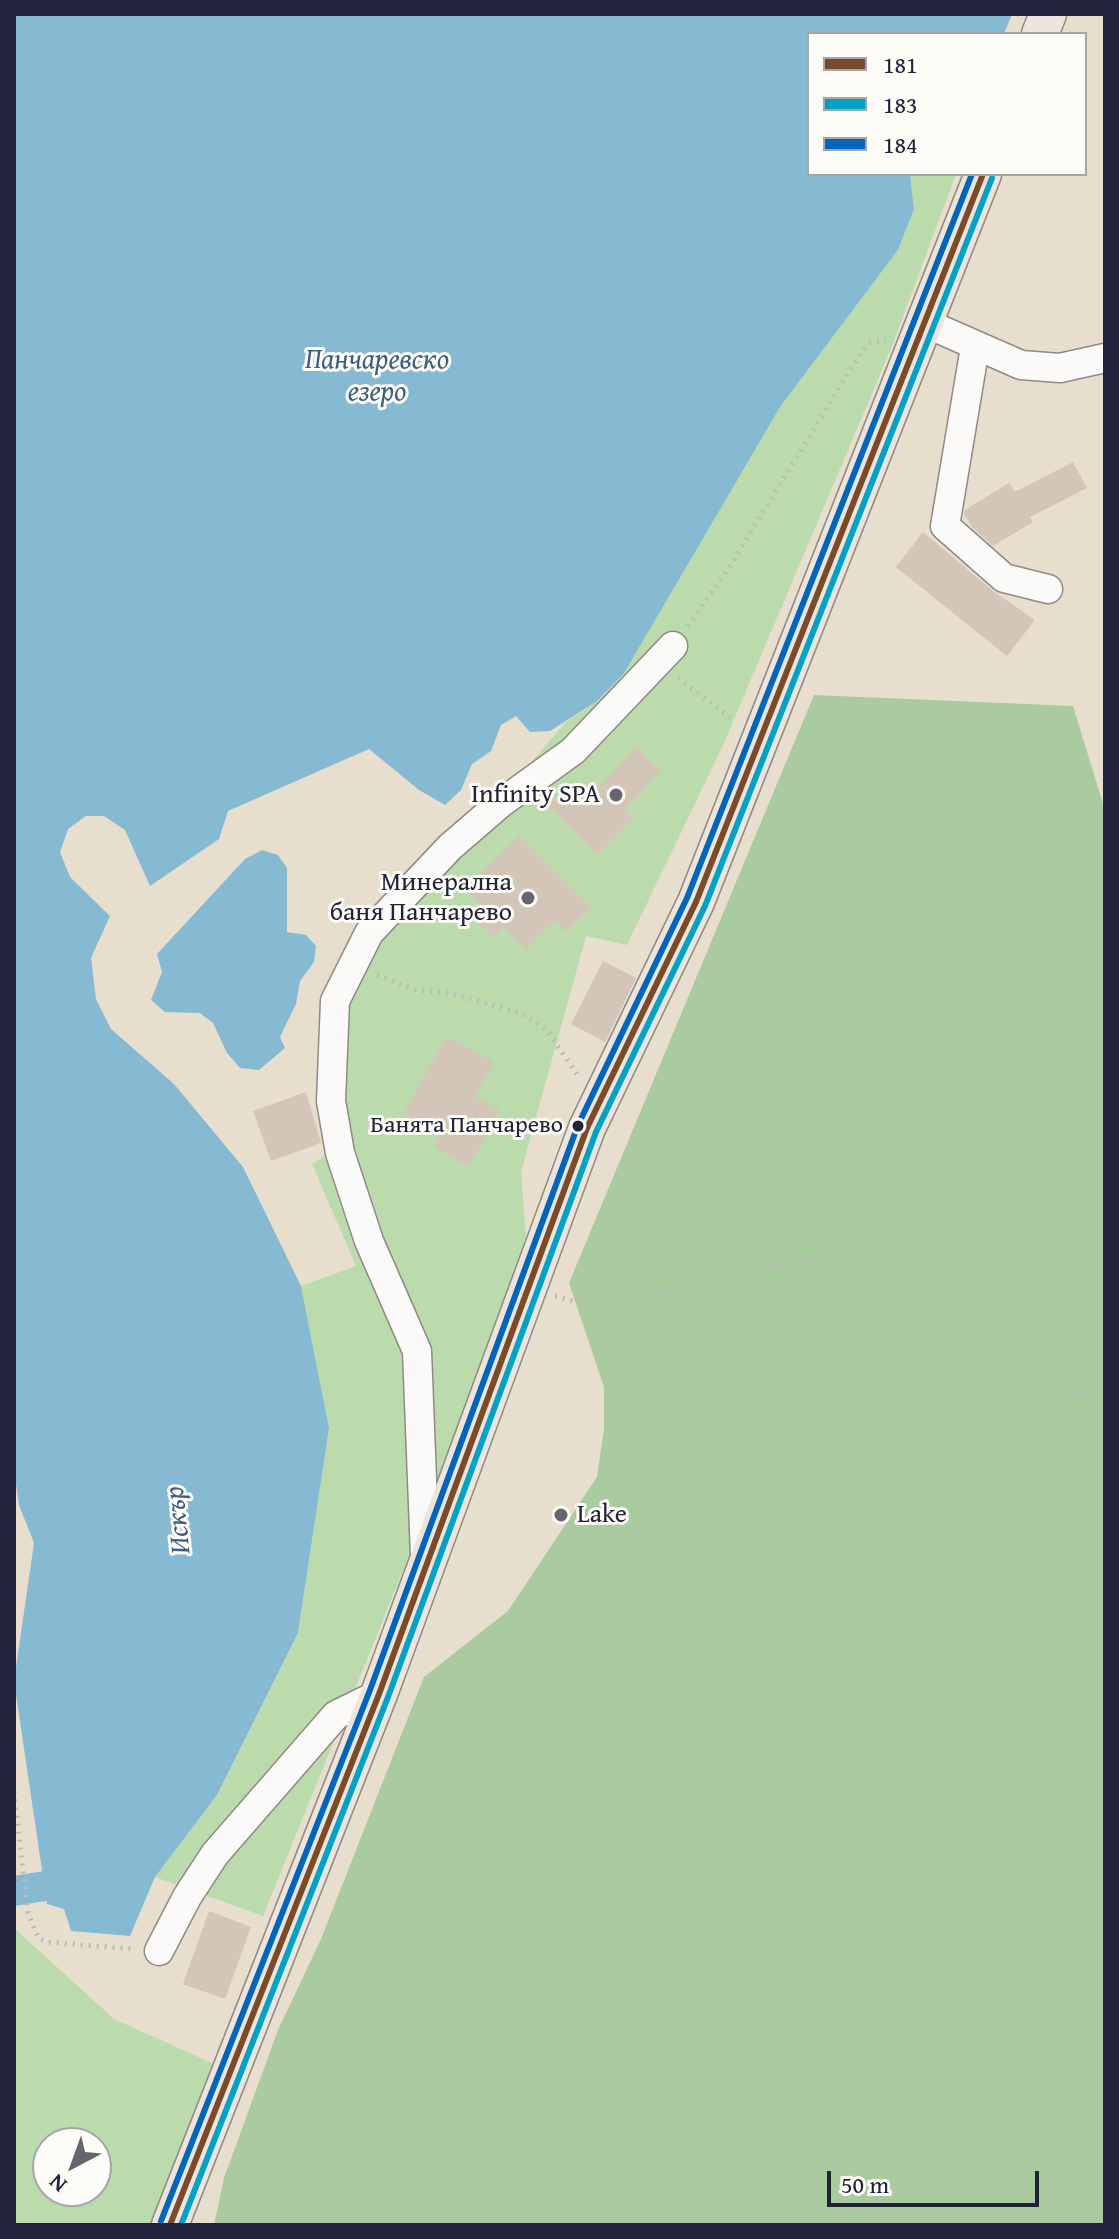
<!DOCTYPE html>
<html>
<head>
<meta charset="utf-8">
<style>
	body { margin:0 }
	#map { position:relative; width:1119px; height:2239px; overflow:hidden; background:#e8dece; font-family:"Gentium Book Plus",serif }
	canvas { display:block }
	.frame { position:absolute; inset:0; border:16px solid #22223b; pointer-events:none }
	.legend { position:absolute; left:807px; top:32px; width:280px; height:144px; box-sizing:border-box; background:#fdfcf7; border:2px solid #a5a5ac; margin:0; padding:10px 14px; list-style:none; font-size:24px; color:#22223b }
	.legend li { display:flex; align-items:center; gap:16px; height:40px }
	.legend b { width:40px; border:2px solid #a5a5ac }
	.north { position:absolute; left:32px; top:2127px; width:80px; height:80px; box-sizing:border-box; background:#fdfcf7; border:2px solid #a5a5ac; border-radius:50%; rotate:221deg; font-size:22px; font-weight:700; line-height:32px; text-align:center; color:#22223b }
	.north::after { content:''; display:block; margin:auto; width:28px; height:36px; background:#67646e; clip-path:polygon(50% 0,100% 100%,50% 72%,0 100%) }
	.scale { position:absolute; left:827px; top:2171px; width:212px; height:36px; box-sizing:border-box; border:4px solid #22223b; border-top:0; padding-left:10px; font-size:24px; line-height:28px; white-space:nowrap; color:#22223b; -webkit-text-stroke:6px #fdfcf7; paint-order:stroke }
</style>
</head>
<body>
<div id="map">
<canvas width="1119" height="2239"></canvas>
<div class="frame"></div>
<ul class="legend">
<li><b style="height:10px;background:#7a4b2a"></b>181</li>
<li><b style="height:10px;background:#02a2c7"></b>183</li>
<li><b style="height:10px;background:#0065bd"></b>184</li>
</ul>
<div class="north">N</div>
<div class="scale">50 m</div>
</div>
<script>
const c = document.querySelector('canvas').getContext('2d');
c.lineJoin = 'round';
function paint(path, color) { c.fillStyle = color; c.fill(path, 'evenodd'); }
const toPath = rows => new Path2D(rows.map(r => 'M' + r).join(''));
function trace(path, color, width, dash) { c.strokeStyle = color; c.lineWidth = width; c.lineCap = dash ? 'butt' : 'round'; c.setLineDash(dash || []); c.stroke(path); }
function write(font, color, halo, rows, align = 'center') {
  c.font = font + ' "Gentium Book Plus",serif'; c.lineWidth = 6; c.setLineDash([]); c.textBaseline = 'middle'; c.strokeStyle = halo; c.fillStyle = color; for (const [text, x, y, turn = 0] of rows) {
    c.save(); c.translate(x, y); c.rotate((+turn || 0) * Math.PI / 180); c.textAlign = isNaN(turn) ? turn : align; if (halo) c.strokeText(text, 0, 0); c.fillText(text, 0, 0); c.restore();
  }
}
paint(toPath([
	[910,174,956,174,892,346,724,743,627,945,586,936,521,1172,526,1237,475,1393,263,1916,155,1877,217,1795,298,1633,329,1428,301,1286,356,1266,312,1164,331,1153,327,998,566,722,597,701,780,407,898,250,914,209],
	[14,1928,114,2019,214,2064,150,2225,14,2225],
	[48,2143,96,2143,96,2191,48,2191]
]), '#bbdbac');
paint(toPath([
	[814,695,1073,706,1105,810,1105,2225,214,2225,224,2178,278,2030,321,1939,424,1677,508,1611,597,1477,604,1429,604,1387,569,1283]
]), '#aacaa0');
paint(toPath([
	[14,14,1012,14,1004,34,809,34,809,174,910,174,914,209,898,250,780,407,624,673,597,701,550,731,530,732,516,716,501,725,491,751,472,764,461,790,445,805,419,790,369,749,228,811,219,839,150,886,125,830,104,816,86,816,68,829,60,852,70,877,110,916,91,958,96,999,111,1029,174,1084,243,1167,301,1286,329,1428,298,1633,217,1795,155,1877,130,1936,71,1931,64,1909,47,1904,14,1681,34,1543,19,1505,14,1471],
	[262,850,278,855,287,868,287,932,306,935,316,946,314,962,300,981,296,1004,280,1037,285,1048,259,1070,240,1068,227,1053,213,1023,200,1013,165,1012,151,1000,162,972,157,954,245,859]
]), '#86bad3');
trace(toPath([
	[14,1891,45,1886]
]), '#86bad3', 30);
paint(toPath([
	[1073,462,1087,488,1030,517,1033,522,993,546,972,527,964,514,965,510,1009,483,1015,492],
	[923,532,993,591,1035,620,1007,656,896,567],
	[637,747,661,771,624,810,633,819,598,854,548,806,564,789,577,802,594,785,598,788],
	[519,835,591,907,566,932,555,920,526,950,503,927,493,937,475,919,485,909,465,889],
	[603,961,636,978,605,1042,571,1024],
	[447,1036,494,1062,475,1096,500,1110,468,1167,434,1147,440,1135,404,1113],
	[306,1092,321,1143,271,1161,253,1111],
	[209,1911,251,1927,225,1999,183,1984]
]), '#d3c5b8');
const minor = toPath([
	[923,322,1021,365,1060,368,1105,358],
	[975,347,945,526,1004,578,1048,589],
	[425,1556,417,1351,369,1241,340,1153,331,1101,335,1001,369,933,450,847,501,803,573,751,673,646],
	[159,1951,187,1897,215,1854,336,1715,379,1694]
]);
const major = toPath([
	[1040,34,1048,14],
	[170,2225,379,1694,587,1128,696,902,983,174]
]);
trace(minor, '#8e8a85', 31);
trace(major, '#8e8a85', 39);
trace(toPath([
	[688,626,730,566,852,367,868,344,886,339],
	[678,678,734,720],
	[377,975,416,990,449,993,518,1012,546,1029,577,1074],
	[555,1296,589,1306,707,1286,750,1271,804,1261,832,1262,1039,1382,1105,1401],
	[14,1792,28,1913,38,1937,46,1942,134,1949]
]), '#bdbaba', 5, [2, 6]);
trace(minor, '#fcfaf8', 28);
trace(major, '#ede5dc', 36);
trace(toPath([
	[170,2225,379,1694,587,1128,696,902,983,174]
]), '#7a4b2a', 6);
trace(toPath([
	[181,2225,388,1697,596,1132,705,906,992,178]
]), '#02a2c7', 6);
trace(toPath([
	[161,2221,370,1690,578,1125,687,898,972,174]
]), '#0065bd', 6);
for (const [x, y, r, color] of [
	[616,795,8,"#67646e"],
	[528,898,8,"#67646e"],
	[578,1126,7,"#22223b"],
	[561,1515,8,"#67646e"]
]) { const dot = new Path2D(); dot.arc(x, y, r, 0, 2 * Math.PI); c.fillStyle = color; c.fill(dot); trace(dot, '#fdfcf7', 3); }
write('24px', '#22223b', '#fdfcf7', [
	["Банята Панчарево",563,1126]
], 'right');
write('26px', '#22223b', '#fdfcf7', [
	["Infinity SPA",600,795],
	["Минерална",512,883],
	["баня Панчарево",512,913],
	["Lake",577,1515,"left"]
], 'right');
write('italic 28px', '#3c5f80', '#fdfcf7', [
	["Панчаревско",377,361],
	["езеро",377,393],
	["Искър",179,1520,-96]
]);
</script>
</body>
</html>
